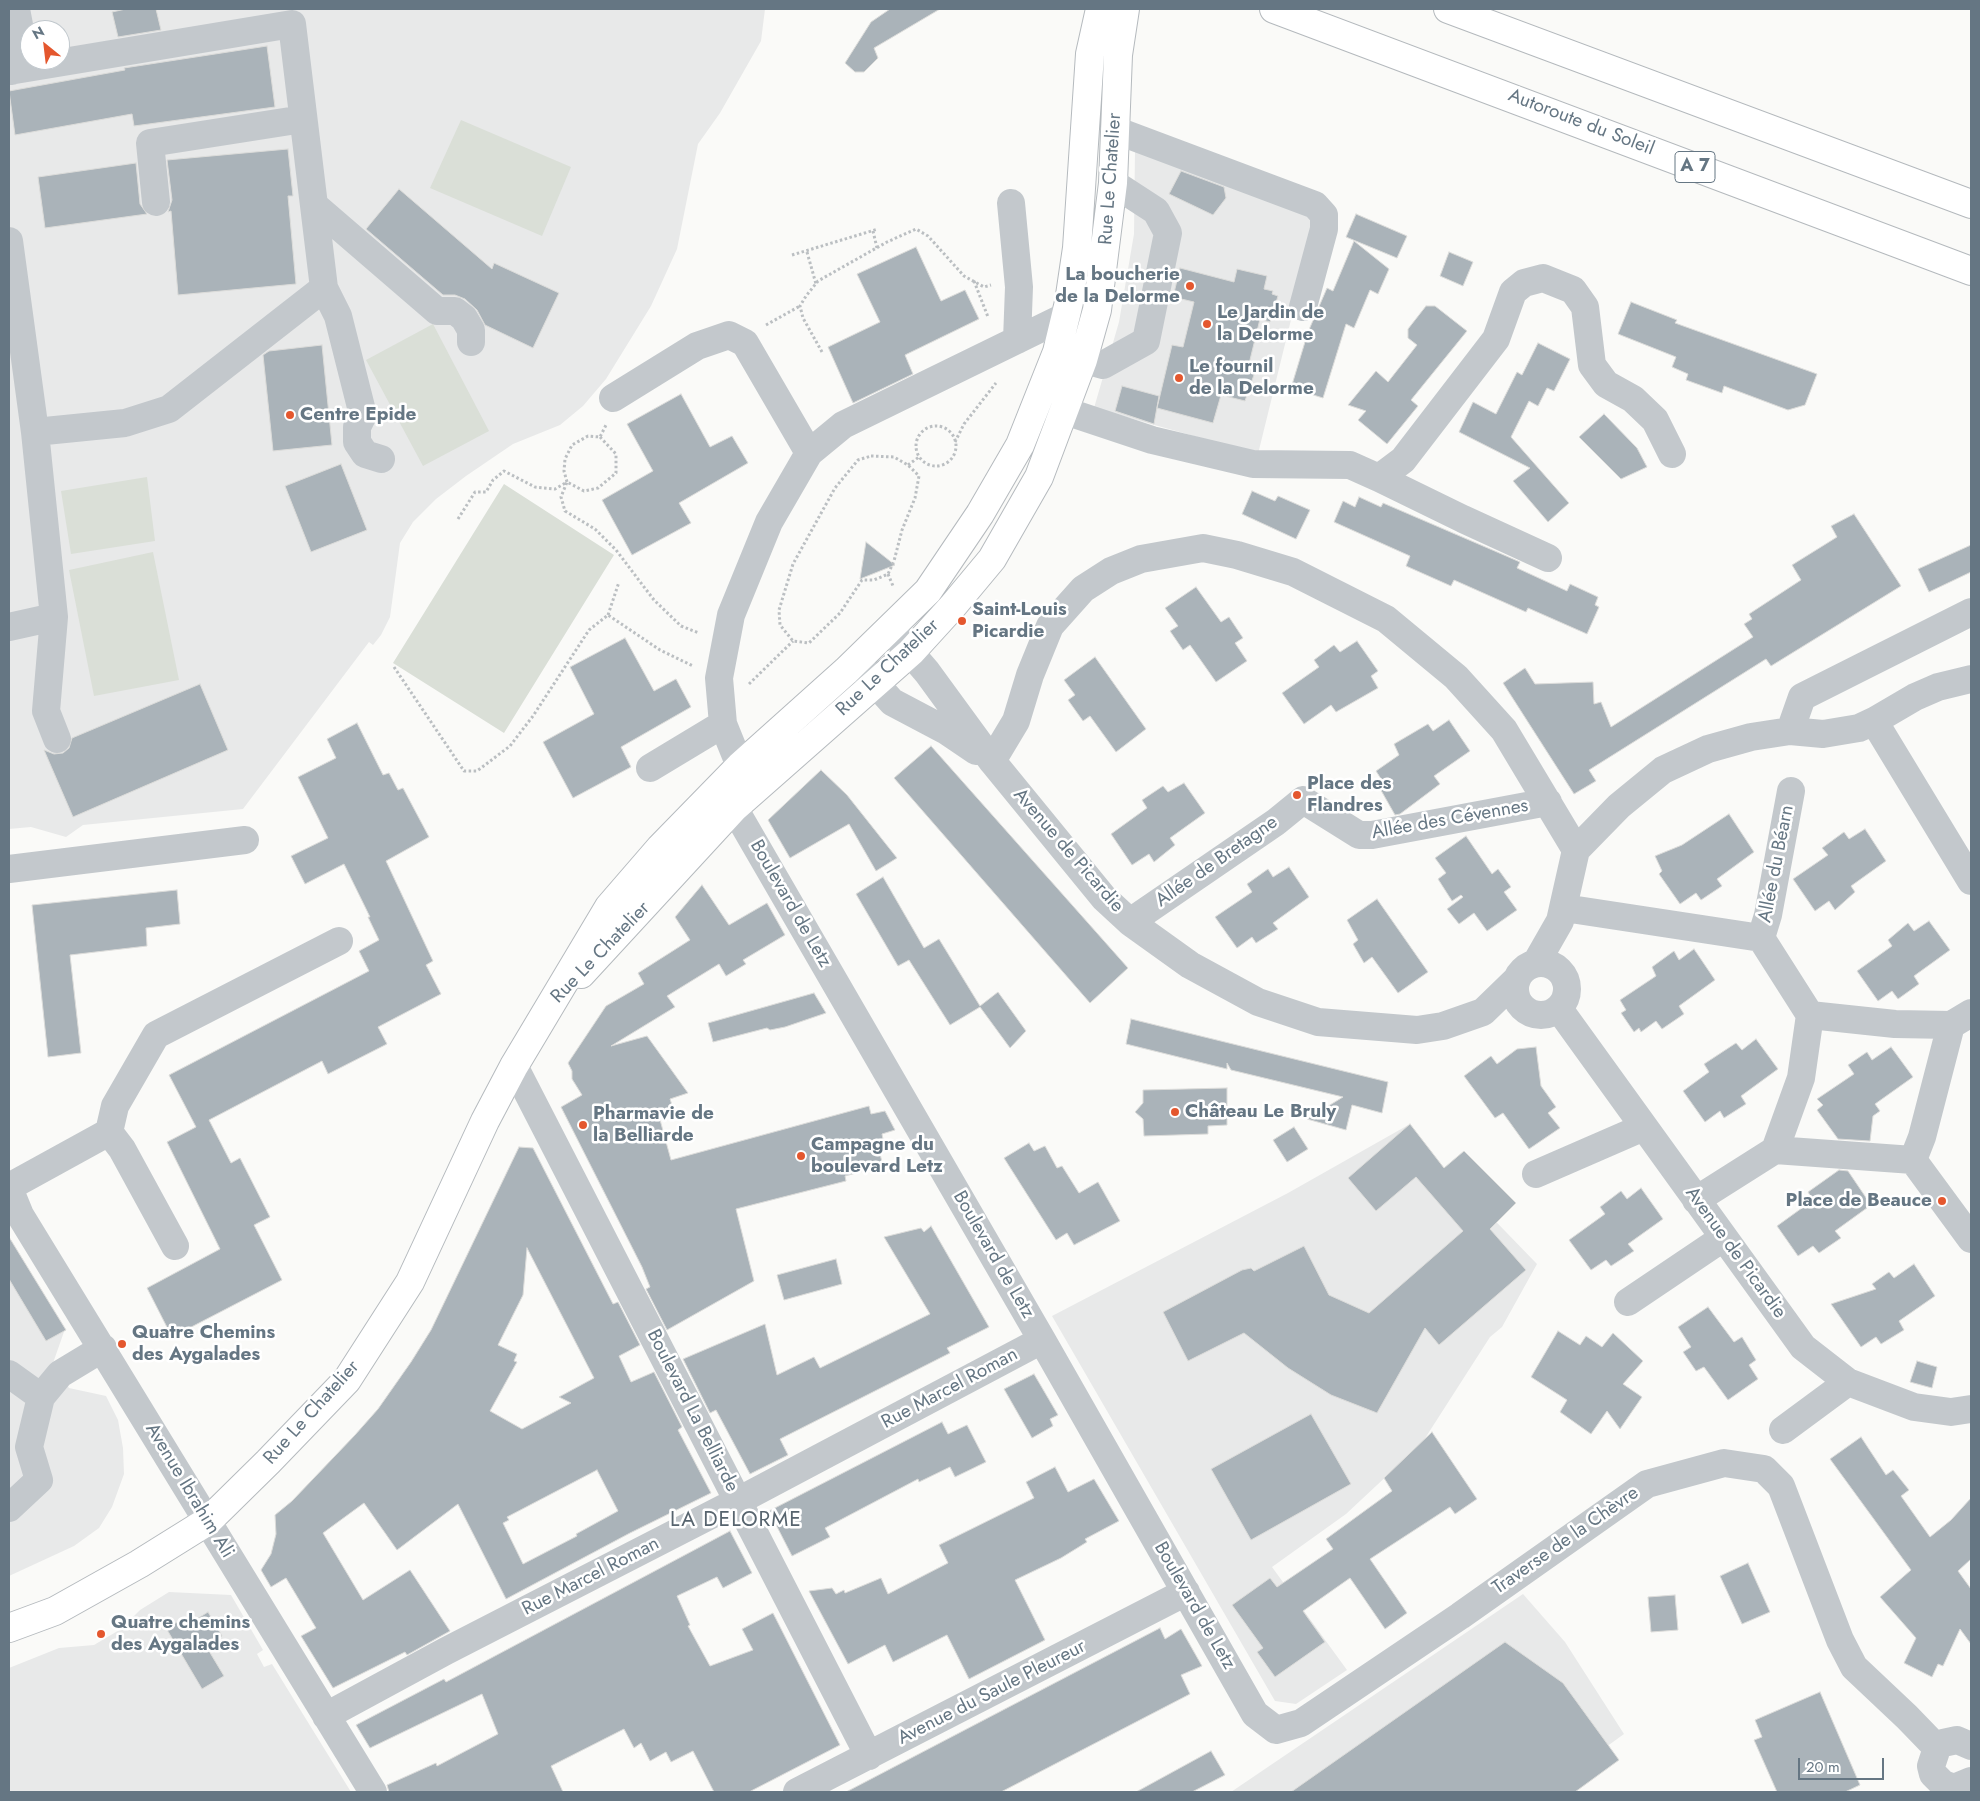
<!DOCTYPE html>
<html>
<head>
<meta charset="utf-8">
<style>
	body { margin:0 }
	#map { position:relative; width:1980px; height:1801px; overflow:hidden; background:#fafaf8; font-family:Jost,sans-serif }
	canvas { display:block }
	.frame { position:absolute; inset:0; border:10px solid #657683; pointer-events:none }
	.north { position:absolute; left:20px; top:20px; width:50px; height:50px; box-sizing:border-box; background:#fff; border:1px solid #c1c8cd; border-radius:50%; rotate:331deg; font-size:14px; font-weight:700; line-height:20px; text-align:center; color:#657683 }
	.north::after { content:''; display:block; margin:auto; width:18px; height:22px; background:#e4572e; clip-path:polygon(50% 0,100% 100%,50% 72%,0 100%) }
	.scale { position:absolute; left:1798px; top:1758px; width:86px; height:22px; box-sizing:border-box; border:2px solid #657683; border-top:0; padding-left:6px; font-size:15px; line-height:18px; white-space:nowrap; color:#657683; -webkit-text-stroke:4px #fff; paint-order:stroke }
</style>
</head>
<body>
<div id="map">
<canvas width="1980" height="1801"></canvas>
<div class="frame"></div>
<div class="north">N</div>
<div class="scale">20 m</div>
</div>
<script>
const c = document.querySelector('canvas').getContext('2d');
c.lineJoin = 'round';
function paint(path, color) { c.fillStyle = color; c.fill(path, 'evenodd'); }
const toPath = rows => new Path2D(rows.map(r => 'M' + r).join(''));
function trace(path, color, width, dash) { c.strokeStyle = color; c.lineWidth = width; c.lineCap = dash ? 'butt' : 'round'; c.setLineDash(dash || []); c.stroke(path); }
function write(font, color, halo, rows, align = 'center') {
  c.font = font + ' Jost,sans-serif'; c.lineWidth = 5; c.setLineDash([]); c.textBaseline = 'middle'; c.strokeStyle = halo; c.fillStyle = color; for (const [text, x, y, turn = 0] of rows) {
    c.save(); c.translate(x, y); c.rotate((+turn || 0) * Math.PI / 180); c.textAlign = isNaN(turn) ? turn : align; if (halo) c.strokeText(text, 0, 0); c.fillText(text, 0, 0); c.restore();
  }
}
paint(toPath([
	[9,9,765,9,761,41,720,113,698,144,677,249,651,306,606,379,583,406,560,425,513,444,466,476,436,499,413,522,400,543,390,617,381,635,373,645,369,642,243,809,83,825,66,837,31,827,9,829],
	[30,30,60,30,60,60,30,60],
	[1135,151,1316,218,1258,454,1094,408,1119,322,1134,234],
	[1410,1124,1442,1166,1537,1264,1502,1327,1490,1337,1422,1443,1346,1514,1272,1567,1347,1670,1296,1704,1275,1701,1052,1316,1288,1193],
	[9,1237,65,1329,53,1363,69,1388,106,1396,118,1420,123,1448,124,1474,112,1507,99,1528,74,1546,9,1576],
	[169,1592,231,1595,263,1650,257,1654,264,1667,272,1664,351,1792,9,1792,9,1668,59,1648,94,1645,121,1629,140,1610],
	[1523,1594,1565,1642,1624,1734,1544,1792,1231,1792]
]), '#e8e9e9');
paint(toPath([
	[461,120,571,167,542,236,430,188],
	[433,324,489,431,423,466,366,360],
	[147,477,155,541,71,554,61,491],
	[504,484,614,555,504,733,393,663],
	[153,552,179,680,94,696,69,570]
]), '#dadfd7');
const building = toPath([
	[126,9,156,9,161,30,118,37,112,12,126,9],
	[890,9,940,9,874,48,878,58,864,72,855,72,845,63,871,22,890,9],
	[267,46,275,107,134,126,132,114,15,135,9,91,125,70,124,68,267,46],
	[288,149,293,196,288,196,296,284,178,295,171,211,168,212,172,200,167,160,288,149],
	[136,163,140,204,147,214,45,228,38,177,136,163],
	[1181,171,1224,187,1226,198,1213,215,1169,194,1181,171],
	[399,189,492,269,494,263,559,293,533,348,485,325,477,310,465,299,455,295,443,295,366,229,399,189],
	[1356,214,1407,236,1397,258,1346,237,1356,214],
	[1354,241,1389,269,1378,294,1370,290,1354,328,1346,324,1323,398,1291,388,1308,332,1327,288,1333,291,1354,241],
	[916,247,941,301,965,290,979,319,905,355,913,374,853,403,828,347,880,322,857,274,916,247],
	[1449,252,1473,262,1463,286,1440,276,1449,252],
	[1180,268,1234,282,1237,269,1267,276,1264,289,1273,291,1272,294,1278,296,1270,322,1260,319,1249,364,1257,366,1245,401,1221,395,1213,423,1157,408,1172,345,1183,347,1194,302,1173,297,1180,268],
	[1631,302,1677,320,1675,323,1817,374,1805,405,1788,410,1724,386,1722,393,1686,380,1688,374,1672,367,1676,357,1618,334,1631,302],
	[1426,306,1435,306,1467,331,1411,400,1418,406,1387,444,1358,420,1366,411,1348,405,1376,371,1388,382,1417,345,1408,338,1408,329,1426,306],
	[1538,343,1570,359,1554,391,1547,388,1538,406,1529,401,1511,437,1569,503,1548,522,1513,481,1530,468,1459,432,1473,402,1496,414,1517,372,1522,375,1538,343],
	[322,345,332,445,273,451,263,355,269,351,322,345],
	[1122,386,1159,396,1154,424,1115,411,1122,386],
	[681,394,710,447,732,436,748,463,679,503,691,523,632,555,602,500,653,471,627,424,681,394],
	[1604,414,1637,448,1647,467,1621,479,1579,437,1604,414],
	[341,464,367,530,311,552,285,486,341,464],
	[1252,491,1275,501,1278,496,1310,510,1296,539,1242,514,1252,491],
	[1359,497,1381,507,1383,503,1497,552,1520,562,1517,568,1567,591,1570,584,1598,597,1595,605,1599,607,1587,634,1528,608,1526,612,1454,580,1451,586,1406,566,1410,556,1334,522,1343,501,1355,507,1359,497],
	[1854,514,1901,586,1771,666,1766,659,1589,770,1596,781,1574,794,1503,683,1525,668,1535,684,1593,682,1594,704,1601,702,1611,727,1753,637,1744,624,1752,619,1749,614,1801,580,1792,565,1837,537,1831,526,1854,514],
	[866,542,895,565,860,579,866,542],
	[1971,545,1971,572,1929,592,1918,569,1971,545],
	[1196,587,1221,622,1229,617,1243,638,1235,643,1247,661,1216,682,1190,645,1183,650,1170,631,1178,626,1165,608,1196,587],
	[625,638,654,691,676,679,691,707,621,747,631,767,573,798,543,742,594,714,570,667,625,638],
	[1357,641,1378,671,1371,676,1378,688,1336,712,1331,705,1304,724,1282,693,1319,667,1314,660,1334,645,1340,652,1357,641],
	[1095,657,1146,729,1116,752,1090,716,1083,721,1068,700,1075,695,1064,680,1095,657],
	[200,684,228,750,73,817,44,750,54,754,63,753,69,748,72,738,200,684],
	[1449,720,1470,751,1434,776,1440,784,1400,814,1395,815,1378,785,1383,782,1376,771,1399,755,1394,744,1428,724,1433,731,1449,720],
	[357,723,383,775,389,773,398,790,403,788,429,837,386,861,433,961,426,965,441,994,378,1027,387,1044,328,1074,322,1061,209,1120,231,1163,240,1158,270,1217,254,1225,282,1280,172,1337,147,1288,220,1249,167,1142,196,1127,169,1075,369,971,359,951,379,940,368,917,370,917,344,864,305,884,291,856,328,838,298,777,336,758,327,739,357,723],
	[931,746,1128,968,1090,1003,894,778,931,746],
	[821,770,847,795,897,858,876,871,849,824,790,858,768,820,821,770],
	[1184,783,1205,813,1170,838,1175,845,1154,862,1149,854,1132,865,1111,834,1147,808,1142,800,1163,786,1168,792,1184,783],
	[1729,814,1754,852,1717,879,1722,886,1701,900,1696,893,1680,904,1659,874,1662,871,1655,856,1682,845,1729,814],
	[1865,829,1886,861,1851,886,1855,892,1835,910,1829,901,1815,911,1793,879,1828,855,1822,848,1844,832,1849,839,1865,829],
	[1466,836,1492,874,1498,869,1511,887,1504,892,1517,910,1487,931,1474,913,1459,924,1447,909,1463,897,1461,895,1452,901,1438,879,1446,873,1435,858,1466,836],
	[1289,867,1309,897,1273,923,1278,929,1256,943,1252,937,1237,948,1215,917,1252,892,1247,884,1268,869,1273,877,1289,867],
	[883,877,924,948,939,939,980,1006,998,992,1026,1031,1010,1048,980,1007,950,1025,909,960,898,966,856,894,883,877],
	[702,885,729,925,767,903,785,935,743,960,746,964,726,976,719,964,667,996,675,1007,611,1046,647,1036,688,1093,670,1099,674,1111,659,1116,671,1160,869,1106,871,1114,885,1111,895,1130,882,1134,884,1144,878,1146,883,1166,845,1176,846,1181,736,1209,754,1281,667,1330,646,1289,650,1287,642,1267,561,1107,582,1095,572,1079,572,1071,568,1063,606,1006,644,984,638,973,690,940,675,917,702,885],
	[177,890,180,924,146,928,147,946,70,955,81,1053,48,1057,32,905,177,890],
	[1377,899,1428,972,1398,993,1372,957,1364,963,1353,944,1358,940,1347,920,1377,899],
	[1929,921,1950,950,1914,976,1919,984,1898,999,1892,991,1878,1001,1857,971,1892,946,1888,940,1908,923,1914,931,1929,921],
	[1694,949,1715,980,1679,1006,1684,1014,1662,1029,1656,1021,1641,1032,1639,1028,1634,1032,1621,1013,1626,1010,1620,1000,1656,976,1652,967,1674,951,1679,960,1694,949],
	[814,993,826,1013,785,1027,770,1030,767,1028,713,1042,708,1023,814,993],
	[1131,1019,1388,1082,1382,1113,1352,1105,1346,1130,1307,1119,1343,1097,1231,1070,1227,1063,1227,1069,1126,1044,1131,1019],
	[1756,1039,1778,1069,1741,1096,1746,1104,1724,1118,1720,1111,1705,1122,1683,1091,1709,1072,1704,1064,1736,1043,1742,1050,1756,1039],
	[1536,1047,1541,1086,1556,1107,1548,1113,1560,1128,1529,1149,1503,1113,1495,1118,1464,1076,1491,1056,1497,1064,1517,1049,1536,1047],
	[1891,1047,1913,1077,1875,1104,1880,1111,1873,1116,1870,1141,1838,1139,1817,1110,1823,1105,1817,1099,1854,1074,1848,1065,1867,1052,1872,1060,1891,1047],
	[1227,1088,1227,1125,1208,1126,1208,1134,1144,1136,1143,1119,1135,1112,1143,1103,1143,1090,1227,1088],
	[1410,1124,1444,1168,1464,1151,1516,1203,1490,1229,1526,1270,1439,1345,1425,1328,1377,1413,1331,1395,1288,1368,1244,1333,1188,1361,1163,1312,1242,1270,1251,1268,1254,1271,1304,1246,1329,1295,1369,1313,1463,1231,1416,1177,1376,1211,1348,1178,1410,1124],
	[1294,1127,1308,1149,1287,1162,1273,1140,1294,1127],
	[1029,1143,1034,1151,1045,1146,1057,1168,1062,1166,1079,1193,1098,1182,1120,1221,1074,1245,1067,1233,1056,1240,1004,1158,1029,1143],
	[519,1147,533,1148,613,1304,618,1302,640,1345,619,1356,631,1382,654,1372,682,1427,678,1430,711,1493,630,1533,506,1599,458,1504,397,1550,364,1503,323,1533,363,1600,410,1570,450,1631,407,1655,405,1652,333,1688,301,1636,316,1628,286,1578,271,1587,261,1570,271,1554,276,1534,275,1515,292,1501,355,1435,378,1409,411,1362,431,1330,519,1147],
	[527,1248,594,1378,559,1397,571,1403,522,1429,490,1411,517,1362,514,1361,517,1354,498,1345,523,1295,527,1248],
	[597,1470,618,1511,576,1534,577,1536,523,1564,503,1523,509,1520,507,1517,597,1470],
	[1839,1170,1848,1171,1871,1205,1835,1231,1841,1238,1819,1253,1813,1246,1798,1256,1777,1226,1813,1200,1808,1192,1839,1170],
	[1641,1188,1663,1219,1628,1244,1634,1251,1611,1266,1606,1260,1591,1270,1569,1240,1605,1214,1600,1207,1621,1191,1627,1199,1641,1188],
	[931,1226,989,1327,947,1348,950,1353,780,1439,788,1455,750,1474,716,1410,710,1413,683,1359,765,1324,777,1375,814,1357,820,1368,930,1314,884,1237,921,1228,924,1232,931,1226],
	[9,1237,66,1330,46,1341,9,1279,9,1237],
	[836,1259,842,1284,784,1300,777,1275,836,1259],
	[1914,1264,1935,1296,1899,1321,1904,1330,1881,1344,1876,1337,1861,1347,1831,1304,1876,1289,1872,1284,1889,1272,1894,1278,1914,1264],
	[1708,1307,1734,1342,1742,1337,1756,1360,1749,1365,1758,1379,1728,1400,1704,1367,1696,1371,1683,1352,1691,1347,1678,1327,1708,1307],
	[1558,1331,1580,1345,1586,1336,1602,1347,1613,1333,1643,1361,1623,1384,1642,1397,1620,1429,1607,1411,1591,1434,1560,1412,1567,1400,1531,1377,1558,1331],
	[1917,1361,1937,1367,1932,1388,1910,1382,1917,1361],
	[1034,1374,1058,1415,1050,1419,1053,1426,1032,1438,1004,1389,1034,1374],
	[1311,1414,1351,1484,1251,1540,1211,1469,1311,1414],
	[942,1422,948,1434,967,1425,986,1462,955,1477,950,1467,919,1482,918,1479,825,1528,830,1537,792,1556,769,1511,942,1422],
	[1432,1432,1477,1499,1455,1514,1450,1507,1370,1559,1407,1613,1385,1629,1350,1578,1303,1611,1325,1642,1275,1677,1257,1652,1263,1648,1232,1605,1270,1578,1277,1587,1333,1549,1326,1539,1392,1491,1384,1478,1432,1432],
	[1861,1437,1886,1475,1893,1470,1909,1490,1901,1496,1930,1537,1951,1520,1971,1498,1971,1559,1958,1571,1971,1589,1971,1644,1960,1629,1943,1666,1938,1664,1932,1677,1904,1663,1916,1638,1880,1597,1911,1570,1830,1459,1861,1437],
	[1055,1467,1068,1492,1094,1479,1119,1521,1085,1539,1087,1542,1061,1558,1015,1580,1045,1640,969,1679,947,1635,893,1662,885,1645,848,1664,809,1591,832,1588,836,1594,844,1590,845,1593,881,1578,888,1594,948,1563,939,1545,1034,1498,1026,1482,1055,1467],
	[730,1531,752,1573,723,1588,717,1577,677,1596,690,1625,688,1626,710,1666,753,1650,742,1629,773,1613,840,1745,749,1792,714,1792,693,1751,671,1762,666,1752,650,1761,641,1743,634,1748,624,1729,551,1766,563,1792,389,1792,387,1785,436,1763,437,1766,498,1734,482,1694,370,1748,356,1725,444,1679,446,1682,730,1531],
	[1748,1563,1770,1612,1742,1624,1720,1576,1748,1563],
	[1675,1595,1678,1630,1651,1632,1648,1597,1675,1595],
	[208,1612,222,1636,206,1646,224,1676,202,1689,166,1628,189,1616,192,1622,208,1612],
	[1160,1628,1165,1639,1181,1629,1202,1666,1181,1675,1190,1694,1001,1792,846,1792,1160,1628],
	[1505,1642,1563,1683,1619,1760,1575,1792,1291,1792,1505,1642],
	[1820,1692,1860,1785,1845,1792,1777,1792,1754,1740,1762,1737,1755,1720,1820,1692],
	[1211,1751,1225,1775,1192,1792,1136,1792,1211,1751]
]);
paint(building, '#aab3b9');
trace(building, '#dcdcda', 1);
const major = toPath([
	[581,974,734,808,911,652,952,607,992,559,1039,477,1083,360,1097,310,1113,183,1118,55,1125,9],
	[9,1628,55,1611,139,1564,208,1521,268,1462,347,1380,410,1282,485,1121,514,1066,609,907,660,848,740,766,846,671,928,591,980,514,1020,445,1057,352,1069,302,1077,248,1090,54,1100,9]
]);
const highway = toPath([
	[1274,9,1971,271],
	[1448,9,1971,204]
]);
trace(major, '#b5babe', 30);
trace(highway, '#b4b9bd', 30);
trace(toPath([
	[873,231,877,248],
	[807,252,816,284],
	[792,255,878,229],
	[974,281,988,317],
	[766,325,800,306],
	[822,352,803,318,800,306,806,296,818,281,887,242,916,229,928,236,964,276,984,287,991,285],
	'916 446a20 20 0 1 1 40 0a20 20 0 1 1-40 0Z',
	[600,437,616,454,616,473,598,488,584,491,567,482,561,497,565,511,595,529,616,550,654,600,681,626,699,633],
	[955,442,964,424,996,383],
	[871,456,894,457,908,465,919,476,915,498,902,530,894,561,888,574,874,580,862,580,840,613,809,643,793,641,780,625,779,610,793,564,835,488,858,460,871,456],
	[908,465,919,457],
	[458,519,475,492,486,492,493,480,504,471,535,487,555,489,567,482,564,471,565,459,572,445,588,436,600,437,606,425],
	[888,574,893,586],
	[608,615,619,582],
	[394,667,464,771,477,771,510,746,533,716,589,630,608,615,660,650,693,666],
	[749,684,793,641]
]), '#bbbfc2', 3, [2.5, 2.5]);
trace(toPath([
	[9,71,292,24,324,288,338,316,363,415,357,427,357,442,365,454,381,459],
	[12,71,20,30,16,9],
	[1115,130,1315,205,1324,215,1324,229,1303,307],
	[156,202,150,143,303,119],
	[1011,203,1019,287,1017,340],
	[314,205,437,311,455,311,464,318,471,330,471,342],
	[9,241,35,432,54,617,46,711,57,739],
	[1066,316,843,425,809,453,769,522,731,615,719,678,723,724,740,766,734,808,1042,1340,1255,1714,1276,1730,1301,1723,1460,1616,1647,1484,1724,1463,1764,1469,1781,1486,1840,1640,1854,1667,1907,1717,1937,1748],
	[1060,353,1103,365,1146,341,1168,233,1156,211,1113,183],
	[613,398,697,346,729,335,745,343,809,453],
	[1041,403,1152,440,1253,464,1350,465,1379,478,1403,460,1496,339,1513,292,1524,283,1543,278,1573,290,1585,307,1592,365,1606,384,1633,399,1655,420,1672,454],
	[35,432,125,423,169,409,324,288],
	[1379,478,1463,519,1548,558],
	[9,627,54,617],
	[890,629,927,672,992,761,1104,898,1130,922,1190,965,1258,1002,1318,1022,1417,1030,1443,1026,1483,1012,1516,980],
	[859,665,892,702,945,730,976,751],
	[1874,721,1971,881],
	[1790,731,1802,697,1971,612],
	[992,761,1016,721,1030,675,1050,626,1083,589,1111,571,1141,559,1203,548,1237,555,1293,572,1386,619,1456,677,1504,730,1576,850],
	[650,768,723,724],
	[1576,850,1619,806,1663,770,1708,749,1751,737,1790,731,1823,734,1859,728,1874,721,1915,697,1938,687,1971,679],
	[9,869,245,840],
	[1564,908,1761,938],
	[1130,922,1276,822,1303,800,1359,835,1372,835,1548,802],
	[1761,938,1768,915,1791,791],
	[1761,938,1810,1015],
	'1515 989a26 26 0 1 1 52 0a26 26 0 1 1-52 0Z',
	[1536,963,1560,921,1576,850],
	[1559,1009,1803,1347,1848,1382,1914,1407,1951,1412,1971,1409],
	[1810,1015,1895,1024,1951,1025],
	[514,1066,869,1756],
	[109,1132,122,1149,175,1246],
	[1775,1150,1913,1160],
	[1913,1160,1922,1137,1951,1025,1971,1013],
	[1913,1160,1971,1239],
	[1536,1174,1644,1127],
	[9,1187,109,1132,115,1106,156,1035,339,941],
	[9,1188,20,1215,373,1792],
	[1696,1200,1775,1150,1801,1078,1810,1015],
	[1628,1302,1723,1238],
	[9,1374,41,1397,60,1374,103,1348],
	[1783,1430,1848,1382],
	[9,1508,39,1480,29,1447,41,1397],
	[326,1716,446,1651,738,1501,1042,1340],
	[1971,1746,1957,1740,1943,1743,1937,1748,1931,1766,1933,1774,1943,1784,1954,1788,1971,1781],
	[797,1792,1186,1592]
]), '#c3c8cc', 28);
trace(major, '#fff', 28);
trace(highway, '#fff', 28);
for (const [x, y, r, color] of [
	[1190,286,5,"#e4572e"],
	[1207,324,5,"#e4572e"],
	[1179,378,5,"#e4572e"],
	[290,415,5,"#e4572e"],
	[962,621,5,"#e4572e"],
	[1297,795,5,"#e4572e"],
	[1175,1112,5,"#e4572e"],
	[583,1125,5,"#e4572e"],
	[801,1156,5,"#e4572e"],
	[1942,1201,5,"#e4572e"],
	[122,1344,5,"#e4572e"],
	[101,1634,5,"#e4572e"]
]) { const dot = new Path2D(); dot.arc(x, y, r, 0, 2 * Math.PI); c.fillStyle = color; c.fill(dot); trace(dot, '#fff', 2); }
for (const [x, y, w] of [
	[1695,167,40]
]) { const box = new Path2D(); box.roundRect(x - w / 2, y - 15.5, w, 31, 4); c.fillStyle = '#fff'; c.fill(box); trace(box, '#657683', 1); }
write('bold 18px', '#657683', null, [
	["A 7",1695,167]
]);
write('19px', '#657683', '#fff', [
	["Autoroute du Soleil",1581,123,21],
	["Rue Le Chatelier",1111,179,-86],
	["Rue Le Chatelier",888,668,-43],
	["Allée des Cévennes",1450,820,-10],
	["Avenue de Picardie",1068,851,49],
	["Allée de Bretagne",1217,862,-35],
	["Allée du Béarn",1777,864,-79],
	["Boulevard de Letz",790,904,60],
	["Rue Le Chatelier",601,953,-46],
	["Avenue de Picardie",1735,1253,54],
	["Boulevard de Letz",993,1255,60],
	["Rue Marcel Roman",950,1389,-28],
	["Boulevard La Belliarde",692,1411,63],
	["Rue Le Chatelier",312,1413,-48],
	["Avenue Ibrahim Ali",189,1491,59],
	["Traverse de la Chèvre",1566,1541,-35],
	["Rue Marcel Roman",591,1577,-27],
	["Boulevard de Letz",1194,1606,60],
	["Avenue du Saule Pleureur",992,1693,-27]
]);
write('bold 19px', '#657683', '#fff', [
	["La boucherie",1180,275,"right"],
	["de la Delorme",1180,297,"right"],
	["Le Jardin de",1217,313],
	["la Delorme",1217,335],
	["Le fournil",1189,367],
	["de la Delorme",1189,389],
	["Centre Epide",300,415],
	["Saint-Louis",972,610],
	["Picardie",972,632],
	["Place des",1307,784],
	["Flandres",1307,806],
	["Château Le Bruly",1185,1112],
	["Pharmavie de",593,1114],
	["la Belliarde",593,1136],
	["Campagne du",811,1145],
	["boulevard Letz",811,1167],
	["Place de Beauce",1932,1201,"right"],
	["Quatre Chemins",132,1333],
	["des Aygalades",132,1355],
	["Quatre chemins",111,1623],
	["des Aygalades",111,1645]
], 'left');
c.letterSpacing = '1px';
write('21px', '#57646e', '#fff', [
	["LA DELORME",736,1521]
]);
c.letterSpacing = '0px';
</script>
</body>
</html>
